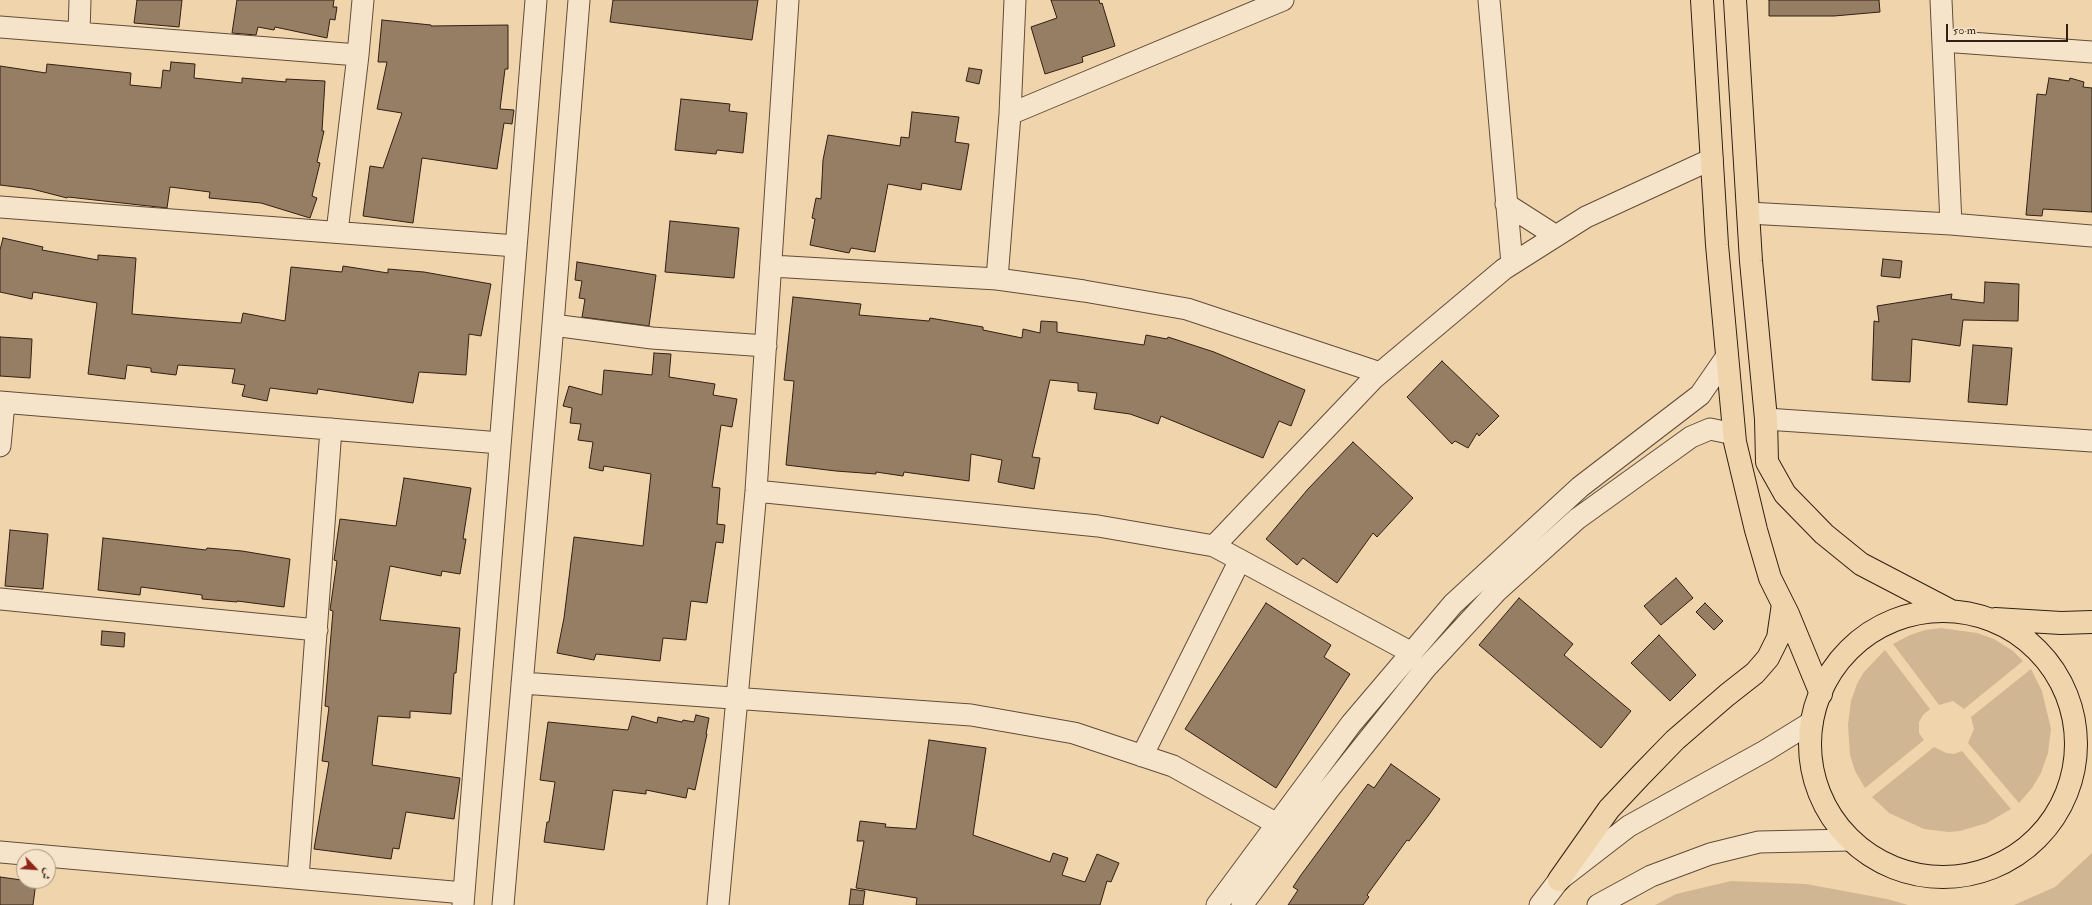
<!DOCTYPE html>
<html>
<head>
<meta charset="utf-8">
<style>
	body { margin:0 }
	#map { position:relative; width:2092px; height:905px; overflow:hidden; background:#f0d5ac; font-family:"IM FELL Double Pica",Amiri,serif }
	canvas { display:block }
	.north { position:absolute; left:16px; top:849px; width:40px; height:40px; box-sizing:border-box; background:#f5e4c9; border:1px solid #a79580; border-radius:50%; rotate:115deg; font-size:11px; font-weight:700; line-height:16px; text-align:center; color:#331f13 }
	.north::after { content:''; display:block; margin:auto; width:14px; height:18px; background:#8f2418; clip-path:polygon(50% 0,100% 100%,50% 72%,0 100%) }
	.scale { position:absolute; left:1946px; top:24px; width:122px; height:18px; box-sizing:border-box; border:2px solid #331f13; border-top:0; padding-left:5px; font-size:12px; line-height:14px; white-space:nowrap; color:#331f13; -webkit-text-stroke:3px #f5e4c9; paint-order:stroke }
</style>
</head>
<body>
<div id="map">
<canvas width="2092" height="905"></canvas>
<div class="north">ش</div>
<div class="scale">50 m</div>
</div>
<script>
const c = document.querySelector('canvas').getContext('2d');
c.lineJoin = 'round';
function paint(path, color) { c.fillStyle = color; c.fill(path, 'evenodd'); }
const toPath = rows => new Path2D(rows.map(r => 'M' + r).join(''));
function trace(path, color, width, dash) { c.strokeStyle = color; c.lineWidth = width; c.lineCap = dash ? 'butt' : 'round'; c.setLineDash(dash || []); c.stroke(path); }
paint(toPath([
	[1941,628,1977,633,1994,639,2013,651,2023,661,1964,709,1953,701,1939,705,1893,644,1910,635,1925,630],
	[1885,650,1930,709,1923,715,1919,722,1919,733,1924,740,1865,788,1855,771,1850,755,1848,725,1851,701,1857,684,1864,672],
	[2031,669,2042,691,2051,729,2048,753,2041,773,2032,788,2019,803,1968,743,1974,729,1971,717],
	[1934,747,1946,753,1954,754,1962,751,2011,809,1987,823,1960,831,1949,832,1924,829,1889,813,1872,797],
	[2092,853,2092,905,2014,905,2055,887],
	[1731,881,1806,884,1887,899,1908,905,1655,905,1676,894]
]), '#d0b692');
const building = toPath([
	[137,0,182,0,179,27,134,23,137,0],
	[237,0,334,0,333,7,337,7,335,20,330,19,327,38,275,27,274,30,258,27,256,35,232,33,237,0],
	[613,0,758,0,752,40,610,22,613,0],
	[1051,0,1099,0,1100,4,1102,3,1115,46,1082,57,1083,62,1045,74,1031,27,1057,18,1051,0],
	[1769,0,1879,0,1880,12,1834,16,1769,16,1769,0],
	[382,20,431,25,431,26,508,25,508,69,505,69,500,109,514,110,512,124,504,123,497,169,422,158,413,223,363,216,370,166,383,168,402,113,377,109,387,62,378,62,382,20],
	[171,62,195,64,194,78,242,83,242,78,286,82,286,79,325,81,322,131,324,131,317,162,320,163,312,196,317,198,310,218,261,203,209,198,210,192,170,187,167,208,68,197,67,198,32,189,0,185,0,66,46,73,47,64,131,73,130,85,161,88,163,70,170,71,171,62],
	[969,68,982,70,979,84,966,81,969,68],
	[2049,78,2069,81,2070,78,2084,82,2083,87,2092,88,2092,212,2043,209,2042,216,2026,215,2037,94,2046,95,2049,78],
	[681,99,730,104,729,111,747,113,743,153,717,150,716,154,675,150,681,99],
	[912,112,959,117,955,142,969,144,961,190,922,183,921,190,888,184,875,252,851,248,849,253,810,245,815,219,812,218,816,198,821,199,823,160,828,135,900,146,901,137,909,138,912,112],
	[670,221,739,228,734,278,665,272,670,221],
	[3,238,43,247,42,250,98,260,98,255,136,258,132,314,189,319,241,323,243,313,285,321,291,267,342,272,343,266,388,273,388,269,424,272,491,284,481,336,469,334,466,375,419,372,413,403,318,389,317,394,270,388,267,401,242,396,245,385,232,383,235,369,178,365,176,375,151,372,151,368,127,365,125,379,88,374,97,303,33,292,32,299,0,292,0,250,3,238],
	[1883,259,1902,261,1900,278,1881,276,1883,259],
	[577,262,656,275,649,326,582,317,585,299,579,298,582,281,575,280,577,262],
	[1985,282,2019,284,2018,321,1963,320,1960,346,1912,339,1910,382,1872,380,1874,321,1879,322,1877,306,1952,294,1951,299,1984,303,1985,282],
	[793,297,861,304,859,315,929,321,930,318,983,327,983,330,1022,338,1023,329,1040,333,1041,321,1057,322,1057,332,1144,345,1146,335,1167,339,1168,337,1214,352,1305,390,1291,426,1279,421,1263,458,1161,416,1158,424,1130,414,1094,409,1097,393,1078,391,1078,383,1050,380,1032,457,1040,458,1034,489,998,482,1002,460,971,454,969,481,904,472,903,476,876,472,876,474,836,471,786,465,794,381,784,380,793,297],
	[0,337,32,339,30,378,0,376,0,337],
	[1973,345,2012,348,2007,405,1968,402,1973,345],
	[654,353,671,354,669,377,715,384,713,395,737,399,732,427,721,425,712,487,720,488,717,524,725,525,723,543,716,542,707,603,691,601,686,640,663,638,660,661,596,654,594,660,557,653,564,618,574,537,643,546,651,474,604,466,603,471,589,468,593,442,578,440,581,424,570,423,572,408,563,406,569,386,602,395,604,370,652,375,654,353],
	[1442,361,1499,416,1479,436,1477,433,1468,448,1455,441,1452,444,1407,397,1442,361],
	[1353,442,1413,498,1377,537,1373,533,1337,583,1303,558,1297,565,1266,539,1308,489,1353,442],
	[404,478,471,488,463,539,466,539,460,574,442,571,441,576,390,566,380,620,460,628,456,673,454,673,451,714,410,711,410,718,378,716,372,765,460,778,454,819,406,812,399,849,393,848,391,859,314,849,329,762,322,761,329,707,325,706,333,611,330,610,337,561,334,560,340,519,396,526,404,478],
	[10,530,48,534,43,589,5,586,10,530],
	[103,538,206,550,207,548,242,551,290,559,284,607,237,601,237,602,202,599,202,595,141,587,140,595,98,590,103,538],
	[1676,578,1693,598,1661,625,1644,606,1676,578],
	[1519,598,1573,644,1564,655,1631,711,1601,748,1479,645,1519,598],
	[1266,603,1331,645,1324,657,1350,674,1276,788,1185,729,1266,603],
	[1705,603,1723,621,1714,630,1696,612,1705,603],
	[102,631,125,633,124,647,101,645,102,631],
	[1659,635,1696,675,1670,701,1631,663,1659,635],
	[696,715,709,718,706,734,707,734,695,790,688,788,686,798,646,790,646,794,613,790,604,850,544,842,547,822,549,822,555,782,540,780,548,722,628,730,632,716,657,723,658,717,682,722,683,720,694,722,696,715],
	[929,740,986,748,973,835,1050,862,1053,853,1068,858,1062,875,1085,882,1097,854,1119,863,1111,882,1107,881,1100,905,916,905,917,898,856,888,864,841,857,841,860,821,886,824,885,827,916,829,929,740],
	[1391,764,1440,799,1428,816,1409,841,1407,840,1367,895,1369,897,1363,905,1288,905,1298,890,1293,887,1301,875,1368,784,1374,788,1391,764],
	[0,877,36,882,33,905,0,905,0,877],
	[851,889,865,891,863,905,849,905,851,889]
]);
paint(building, '#957e63');
trace(building, '#331f13', 1);
const minor = toPath([
	[1489,0,1512,264],
	[1941,0,1951,224],
	[0,27,358,55,363,0],
	[79,33,80,0],
	[1943,41,2092,52],
	[1010,114,1283,0],
	[1506,204,1556,236],
	[0,207,516,246],
	[1748,213,1951,224,2092,236],
	[337,232,358,55],
	[771,266,997,279,1084,291,1187,309,1380,373],
	[997,279,1010,114,1015,0],
	[553,325,652,338,766,346],
	[0,402,500,443],
	[1766,419,2092,441],
	[0,446,4,403],
	[756,491,1098,526,1214,546,1412,653],
	[1214,546,1373,379,1504,269,1586,217,1712,159],
	[0,599,317,630],
	[522,683,971,715,1074,733,1173,766,1277,824],
	[1142,756,1240,560],
	[0,852,464,893],
	[298,878,331,429],
	[463,905,536,0],
	[503,905,551,349,579,0],
	[718,905,756,491,788,0],
	[1217,905,1351,724,1453,604,1580,487,1700,395,1727,356],
	[1242,905,1329,789,1425,669,1497,591,1577,519,1691,437,1710,429,1734,434],
	[1540,905,1559,880,1629,826,1765,751,1812,722],
	[1598,905,1651,876,1710,854,1759,842,1850,840]
]);
const major = toPath([
	[1702,0,1717,245,1735,442,1756,530,1770,578,1788,614,1821,694],
	[1735,0,1751,261,1766,419,1767,462,1785,494,1824,534,1861,564,1951,611],
	'1810 744a133 133 0 1 1 266 0a133 133 0 1 1-266 0Z',
	[1995,619,2061,623,2092,622],
	[1559,880,1609,809,1640,776,1675,740,1727,695,1755,673,1768,658,1778,638,1783,604]
]);
trace(minor, '#624c39', 23);
trace(major, '#331f13', 24);
trace(minor, '#f5e4c9', 21);
trace(major, '#f0d5ac', 22);
</script>
</body>
</html>
